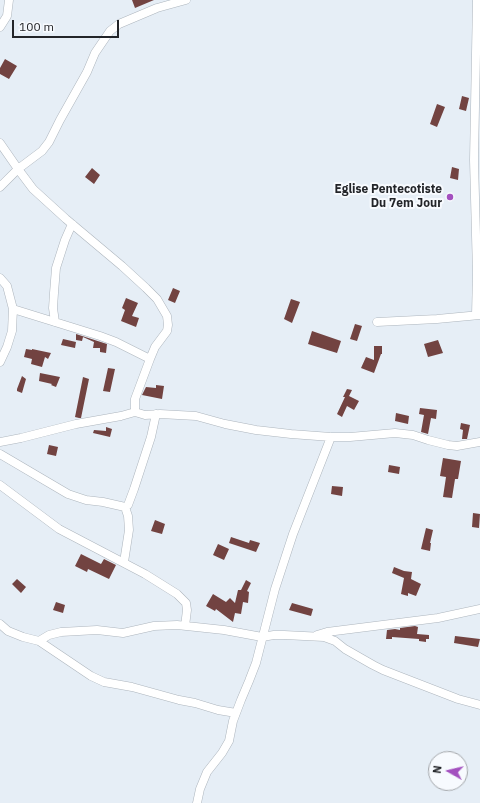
<!DOCTYPE html>
<html>
<head>
<meta charset="utf-8">
<style>
	body { margin:0 }
	#map { position:relative; width:480px; height:803px; overflow:hidden; background:#e6eef6; font-family:"IBM Plex Sans",sans-serif }
	canvas { display:block }
	.north { position:absolute; left:428px; top:751px; width:40px; height:40px; box-sizing:border-box; background:#f7fafe; border:1px solid #a2a5a9; border-radius:50%; rotate:278deg; font-size:11px; font-weight:700; line-height:16px; text-align:center; color:#232529 }
	.north::after { content:''; display:block; margin:auto; width:14px; height:18px; background:#a350bf; clip-path:polygon(50% 0,100% 100%,50% 72%,0 100%) }
	.scale { position:absolute; left:12px; top:20px; width:107px; height:18px; box-sizing:border-box; border:2px solid #232529; border-top:0; padding-left:5px; font-size:12px; line-height:14px; white-space:nowrap; color:#232529; -webkit-text-stroke:3px #f7fafe; paint-order:stroke }
</style>
</head>
<body>
<div id="map">
<canvas width="480" height="803"></canvas>
<div class="north">N</div>
<div class="scale">100 m</div>
</div>
<script>
const c = document.querySelector('canvas').getContext('2d');
c.lineJoin = 'round';
function paint(path, color) { c.fillStyle = color; c.fill(path, 'evenodd'); }
const toPath = rows => new Path2D(rows.map(r => 'M' + r).join(''));
function trace(path, color, width, dash) { c.strokeStyle = color; c.lineWidth = width; c.lineCap = dash ? 'butt' : 'round'; c.setLineDash(dash || []); c.stroke(path); }
function write(font, color, halo, rows, align = 'center') {
  c.font = font + ' "IBM Plex Sans",sans-serif'; c.lineWidth = 4; c.setLineDash([]); c.textBaseline = 'middle'; c.strokeStyle = halo; c.fillStyle = color; for (const [text, x, y, turn = 0] of rows) {
    c.save(); c.translate(x, y); c.rotate((+turn || 0) * Math.PI / 180); c.textAlign = isNaN(turn) ? turn : align; if (halo) c.strokeText(text, 0, 0); c.fillText(text, 0, 0); c.restore();
  }
}
paint(toPath([
	[132,0,154,0,135,8],
	[5,59,17,66,9,79,0,74,0,68],
	[462,96,469,98,466,111,459,109],
	[437,104,445,107,437,127,430,124],
	[452,167,459,169,458,180,450,178],
	[92,168,100,175,94,184,85,177],
	[173,288,180,291,175,303,168,300],
	[126,298,138,303,132,316,139,318,136,327,121,321,125,310,122,308],
	[291,299,300,302,292,323,284,319],
	[355,324,362,326,357,341,350,339],
	[312,331,341,341,337,353,308,344],
	[76,334,107,344,106,353,100,352,100,348,93,348,94,342,83,337,82,341,76,340],
	[63,339,76,342,75,348,61,345],
	[438,340,443,353,428,357,424,344],
	[374,346,382,346,382,354,381,354,374,373,361,368,366,357,374,360],
	[26,349,32,350,32,349,51,353,48,359,45,357,42,367,31,364,32,359,24,357],
	[108,368,115,369,110,392,103,391],
	[40,373,60,377,56,387,51,385,52,384,39,381],
	[22,376,26,379,22,393,17,391,17,389],
	[83,377,89,379,81,418,79,418,75,417],
	[156,385,164,386,162,399,142,395,146,387,156,388],
	[347,389,352,390,349,396,359,401,354,410,347,406,342,417,337,414,345,397,343,397],
	[420,408,437,410,436,419,431,418,428,434,421,432,424,415,419,414],
	[396,413,409,416,408,424,395,421],
	[461,423,470,425,467,439,462,439,463,430,460,429],
	[106,427,112,429,110,437,93,433,94,430,106,431],
	[49,445,58,447,56,456,47,454],
	[443,458,461,461,458,479,455,479,452,498,443,497,446,477,440,476],
	[389,465,400,467,399,474,388,472],
	[332,486,343,487,342,496,331,494],
	[473,513,480,514,479,528,472,527],
	[155,520,165,524,162,534,151,531],
	[426,528,433,530,430,543,431,543,430,551,421,549],
	[231,537,249,543,250,540,260,543,256,552,229,543],
	[218,544,229,549,224,560,213,555],
	[81,554,101,564,104,559,116,565,109,579,88,569,87,572,75,566],
	[394,567,404,571,412,572,411,579,421,584,416,596,408,593,408,596,401,594,404,578,392,573],
	[17,579,26,587,21,593,12,584],
	[246,580,251,583,247,591,249,592,248,603,243,602,241,614,235,613,233,622,216,609,215,611,206,606,213,594,226,602,230,598,235,603,238,590,241,590],
	[56,602,65,605,63,613,53,610],
	[292,603,313,609,311,616,289,610],
	[415,626,418,627,417,634,429,635,429,639,426,639,426,642,419,641,419,639,392,637,392,639,386,639,387,630,395,629,400,630,400,628],
	[455,636,480,639,478,647,454,643]
]), '#724341');
const street = toPath([
	[0,27,7,16,9,0],
	[0,143,18,169,33,189,66,219,122,266,146,288,157,299,167,316,168,325,167,331,155,347,150,359,135,399,135,412],
	[0,187,18,169,42,151,49,142,60,120,87,72,95,53,110,31,119,24,157,8,186,0],
	[0,278,7,286,13,309,12,331,7,347,0,362],
	[13,309,100,336,116,342,150,359],
	[476,315,477,273,474,160,477,0],
	[55,322,53,308,54,293,56,268,65,240,72,224],
	[377,322,437,319,480,315],
	[0,442,21,438,76,424,121,416,135,412,145,415,160,414,196,416,225,424,256,430,291,434,331,437,350,437,395,433,413,435,428,440,448,445,457,446,480,442],
	[0,454,68,494,86,500,103,502,125,507],
	[0,485,59,529,145,574,177,594,186,603,187,610,185,626],
	[125,507,128,505,134,489,151,437,156,414],
	[124,562,129,530,128,516,125,507],
	[0,624,8,631,23,637,39,641,91,676,104,682,132,687,179,700,195,703,218,710,236,713],
	[317,635,327,632,438,618,480,609],
	[39,641,49,635,61,632,97,630,123,633,154,626,177,625,224,630,262,637,274,635,284,635,324,637,335,641,345,649,373,665,383,670,458,699,480,705],
	[197,803,200,789,207,772,222,753,229,741,233,721,241,700,249,681,256,663,275,589,293,534,331,437]
]);
trace(street, '#adb5bd', 9);
trace(street, '#fff', 8);
for (const [x, y, r, color] of [
	[450,197,4,"#a350bf"]
]) { const dot = new Path2D(); dot.arc(x, y, r, 0, 2 * Math.PI); c.fillStyle = color; c.fill(dot); trace(dot, '#f7fafe', 1.5); }
write('bold 12px', '#232529', '#f7fafe', [
	["Eglise Pentecotiste",442,190],
	["Du 7em Jour",442,204]
], 'right');
</script>
</body>
</html>
